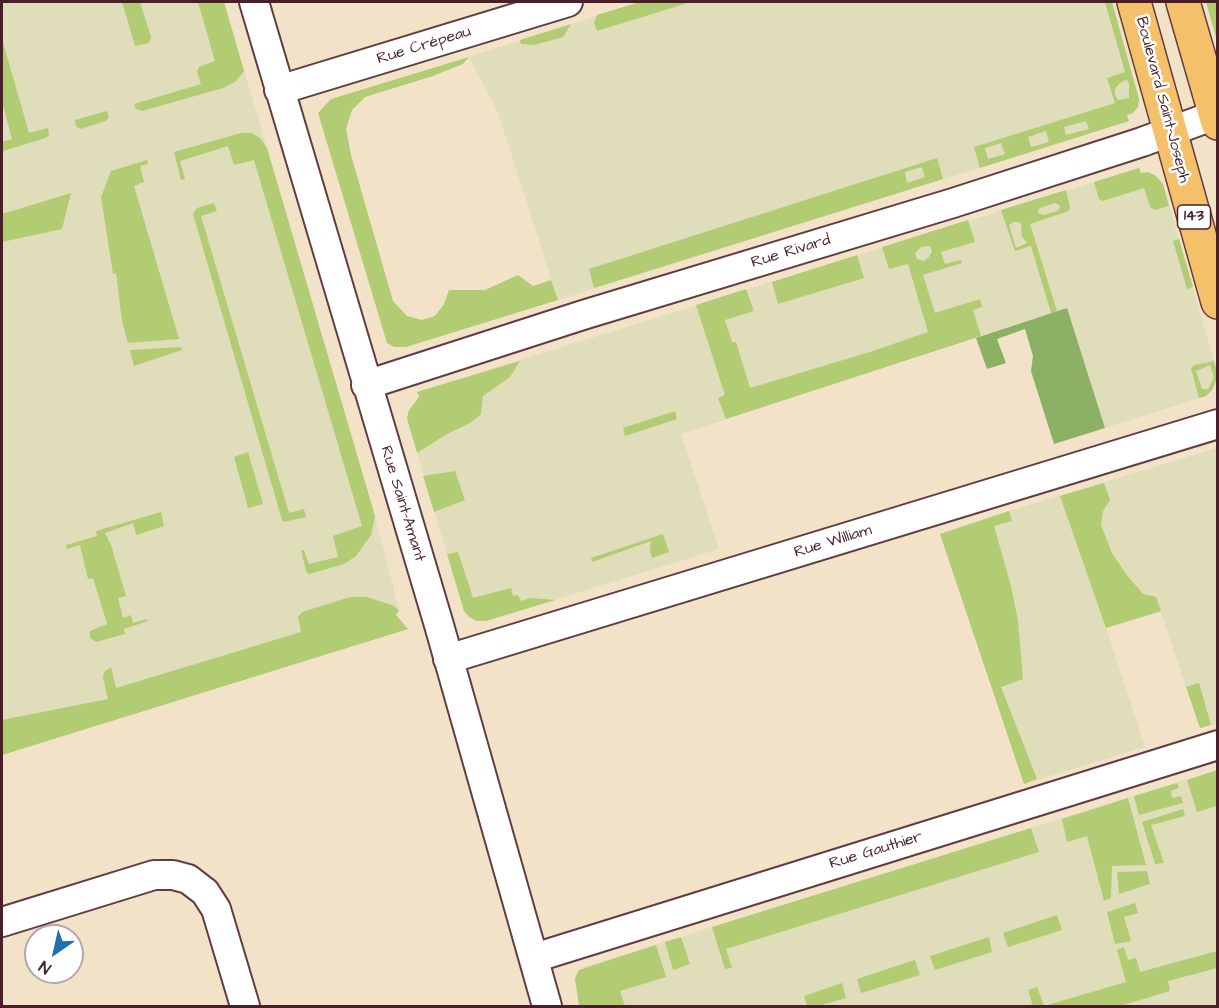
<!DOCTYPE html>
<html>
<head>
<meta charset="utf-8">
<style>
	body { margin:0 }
	#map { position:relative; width:1219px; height:1008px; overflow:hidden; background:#f2e3c8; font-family:"Architects Daughter",sans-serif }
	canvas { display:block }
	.frame { position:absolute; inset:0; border:3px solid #4a1f2b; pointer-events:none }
	.north { position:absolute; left:24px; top:924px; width:60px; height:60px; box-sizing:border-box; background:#fff; border:2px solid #b7a5aa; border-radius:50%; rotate:214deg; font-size:16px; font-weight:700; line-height:24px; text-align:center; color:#4a1f2b }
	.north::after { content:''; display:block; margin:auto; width:21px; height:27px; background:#1f6fb2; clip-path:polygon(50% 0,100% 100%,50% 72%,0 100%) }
</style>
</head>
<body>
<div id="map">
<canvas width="1219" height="1008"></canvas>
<div class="frame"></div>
<div class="north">N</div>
</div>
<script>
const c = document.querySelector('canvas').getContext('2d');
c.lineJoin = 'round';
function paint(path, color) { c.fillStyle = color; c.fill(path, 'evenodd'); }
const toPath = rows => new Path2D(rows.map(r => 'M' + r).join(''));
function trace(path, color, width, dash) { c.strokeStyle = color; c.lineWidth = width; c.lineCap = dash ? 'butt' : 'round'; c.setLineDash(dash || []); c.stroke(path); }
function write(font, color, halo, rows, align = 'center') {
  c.font = font + ' "Architects Daughter",sans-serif'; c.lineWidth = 5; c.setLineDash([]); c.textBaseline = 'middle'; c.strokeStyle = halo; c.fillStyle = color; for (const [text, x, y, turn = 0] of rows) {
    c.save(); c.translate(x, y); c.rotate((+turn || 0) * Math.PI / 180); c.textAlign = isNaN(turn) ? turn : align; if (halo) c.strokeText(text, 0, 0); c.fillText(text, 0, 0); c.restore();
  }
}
paint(toPath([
	[2,2,224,2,375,516,399,610,396,615,408,629,2,755],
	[640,2,1112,2,1139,99,1138,107,1133,113,1127,115,1129,121,558,300,498,113,469,57],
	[1139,168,1141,173,1148,172,1156,176,1163,184,1217,371,1217,379,1212,390,1206,396,1105,428,1067,308,681,434,719,549,486,621,477,621,469,617,464,611,407,418,409,410,419,397,417,392],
	[1217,448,1217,724,1200,728,1161,612,1106,628,1145,747,1024,784,940,534,1009,511],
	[1217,770,1217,1006,579,1006,575,978,579,970,584,967]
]), '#e0ddbb');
paint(toPath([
	[122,2,140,2,151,37,149,43,135,46],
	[198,2,224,2,244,71,235,82,223,88,142,111,136,109,134,104,201,84,197,71,199,67,215,61],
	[640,2,691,2,597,31,594,23,597,15],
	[1105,2,1112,2,1139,99,1138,107,1133,113,1127,115,1129,121,980,168,974,147,1115,103,1107,78,1125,72],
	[1126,80,1129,83,1129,98,1118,100,1115,95,1115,89,1120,83],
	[1086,121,1089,129,1066,135,1064,127],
	[1046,131,1049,142,1031,147,1028,137],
	[1001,143,1005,154,988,159,985,148],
	[1206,2,1217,2,1217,41],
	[571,24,563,37,534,45,521,44,520,40],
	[2,39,29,133,48,128,49,135,46,138,3,151,2,150,2,142,12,139,2,102],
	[469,57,463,64,433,76,365,97,352,110,346,129,351,155,393,301,407,316,422,320,435,316,444,304,449,290,485,290,518,275,533,286,551,280,558,300,406,347,394,347,387,343,318,113,331,99],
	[107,111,109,118,105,121,80,129,76,126,75,120],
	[241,133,251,133,260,138,267,148,375,516,371,535,356,556,344,564,309,574,306,571,301,550,304,550,309,564,338,557,333,536,362,526,254,160,234,165,228,146,180,161,185,179,181,180,174,152],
	[937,158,943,179,594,288,589,269],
	[922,167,925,177,907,183,905,172],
	[147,160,148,164,140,166,144,182,134,186,179,339,128,343,122,321,116,273,113,274,101,197,111,171],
	[1139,168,1141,173,1148,172,1156,176,1163,184,1169,206,1155,210,1150,207,1144,188,1103,201,1099,199,1094,182],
	[1066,190,1070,207,1069,211,1030,224,1057,311,1051,313,1031,246,1015,251,1001,210],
	[1055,203,1059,205,1060,208,1057,211,1044,215,1039,214,1038,211,1040,208],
	[1013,222,1019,222,1021,224,1022,236,1027,243,1016,248,1009,225],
	[71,193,62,229,2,242,2,214],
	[214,203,217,211,201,216,289,513,304,509,306,517,284,522,282,520,193,214,197,208],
	[968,220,975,242,941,252,945,264,961,260,962,263,923,275,935,313,980,299,982,307,973,310,981,336,726,419,718,398,725,395,696,305,746,289,754,311,725,320,732,342,736,342,750,388,873,351,928,332,908,264,889,269,882,247],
	[930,246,932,251,929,257,924,261,917,259,915,253,921,247],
	[1179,239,1193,287,1187,289,1173,241],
	[857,255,864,278,778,304,772,282],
	[181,347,182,350,134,366,130,350],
	[520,361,510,377,483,396,481,414,470,423,447,434,417,453,407,418,409,410,419,397,417,392],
	[1214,361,1217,371,1217,379,1212,390,1206,396,1199,398,1191,368,1195,365],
	[1210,365,1214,377,1208,389,1202,389,1196,371],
	[675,411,677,419,625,436,623,428],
	[248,452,263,504,248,508,234,457],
	[455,471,465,500,434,512,423,476],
	[1104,483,1110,500,1103,511,1101,525,1112,553,1126,574,1143,594,1156,597,1161,611,1106,628,1060,496],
	[1009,511,1012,521,994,526,1011,586,1018,621,1023,679,1001,687,1037,779,1024,784,940,534],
	[161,512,164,526,136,535,133,523,105,533,111,545,126,596,118,598,123,618,131,615,133,623,147,619,148,621,124,629,125,634,96,642,90,638,90,631,107,624,93,578,88,579,80,545,67,549,66,545,97,536,96,531],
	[663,534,669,552,652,558,650,552,651,541,592,562,591,558],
	[458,552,473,598,511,588,513,596,518,595,521,601,531,598,555,600,486,621,477,621,469,617,464,611,447,554],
	[350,597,367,597,392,605,399,610,396,615,408,629,2,755,2,720,108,699,103,677,105,671,111,667,116,688,301,632,298,617,302,612],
	[1199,683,1211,725,1200,728,1186,687],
	[1217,770,1217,806,1197,812,1187,780],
	[1177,783,1179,788,1171,791,1172,798,1181,796,1183,803,1139,815,1134,796],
	[1128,798,1146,865,1112,866,1111,898,1104,901,1087,836,1067,842,1062,819],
	[1183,809,1185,816,1151,825,1164,863,1155,864,1142,822],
	[1031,828,1039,852,726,949,732,968,725,969,712,927],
	[1147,871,1150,884,1119,894,1117,872],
	[1135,903,1138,913,1124,917,1131,941,1115,944,1107,912],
	[1057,915,1062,930,1008,947,1003,933],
	[681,937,690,964,673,970,665,942],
	[989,937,992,952,935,970,930,956],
	[656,945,666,977,620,991,625,1006,579,1006,575,978,579,970],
	[1124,947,1128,960,1136,958,1140,972,1217,951,1217,968,1168,981,1170,991,1120,1006,1033,1006,1028,990,1037,987,1044,1006,1126,982,1117,950],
	[915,960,920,975,861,993,857,979],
	[842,983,846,998,818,1006,807,1006,804,996]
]), '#b1cc72');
paint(toPath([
	[1067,308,1105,428,1054,444,1031,371,1033,356,1025,329,997,339,1006,363,987,369,976,338]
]), '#8cb064');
const minor = toPath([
	[254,2,439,625,547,1006],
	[279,90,568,2],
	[366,385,583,315,953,203,1142,142,1215,115],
	[448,659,1218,424],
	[2,922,154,875,173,875,188,879,205,892,216,909,245,1006],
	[534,958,1218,745]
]);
const primary = toPath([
	[1134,2,1218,302],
	[1183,2,1218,123]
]);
trace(minor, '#633c43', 32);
trace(primary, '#633c43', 36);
trace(minor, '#fff', 28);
trace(primary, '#f4c16a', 33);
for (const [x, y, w] of [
	[1194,217,33]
]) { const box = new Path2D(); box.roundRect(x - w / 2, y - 12, w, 24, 4.5); c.fillStyle = '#fff'; c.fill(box); trace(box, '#4a1f2b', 1.5); }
write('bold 15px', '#4a1f2b', null, [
	["143",1194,217]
]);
write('16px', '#4a1f2b', '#fff', [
	["Rue Crépeau",424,46,-17],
	["Boulevard Saint-Joseph",1162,100,75],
	["Rue Rivard",791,252,-17],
	["Rue Saint-Amant",402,504,73],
	["Rue William",833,542,-17],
	["Rue Gauthier",876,851,-17]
]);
</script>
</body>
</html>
